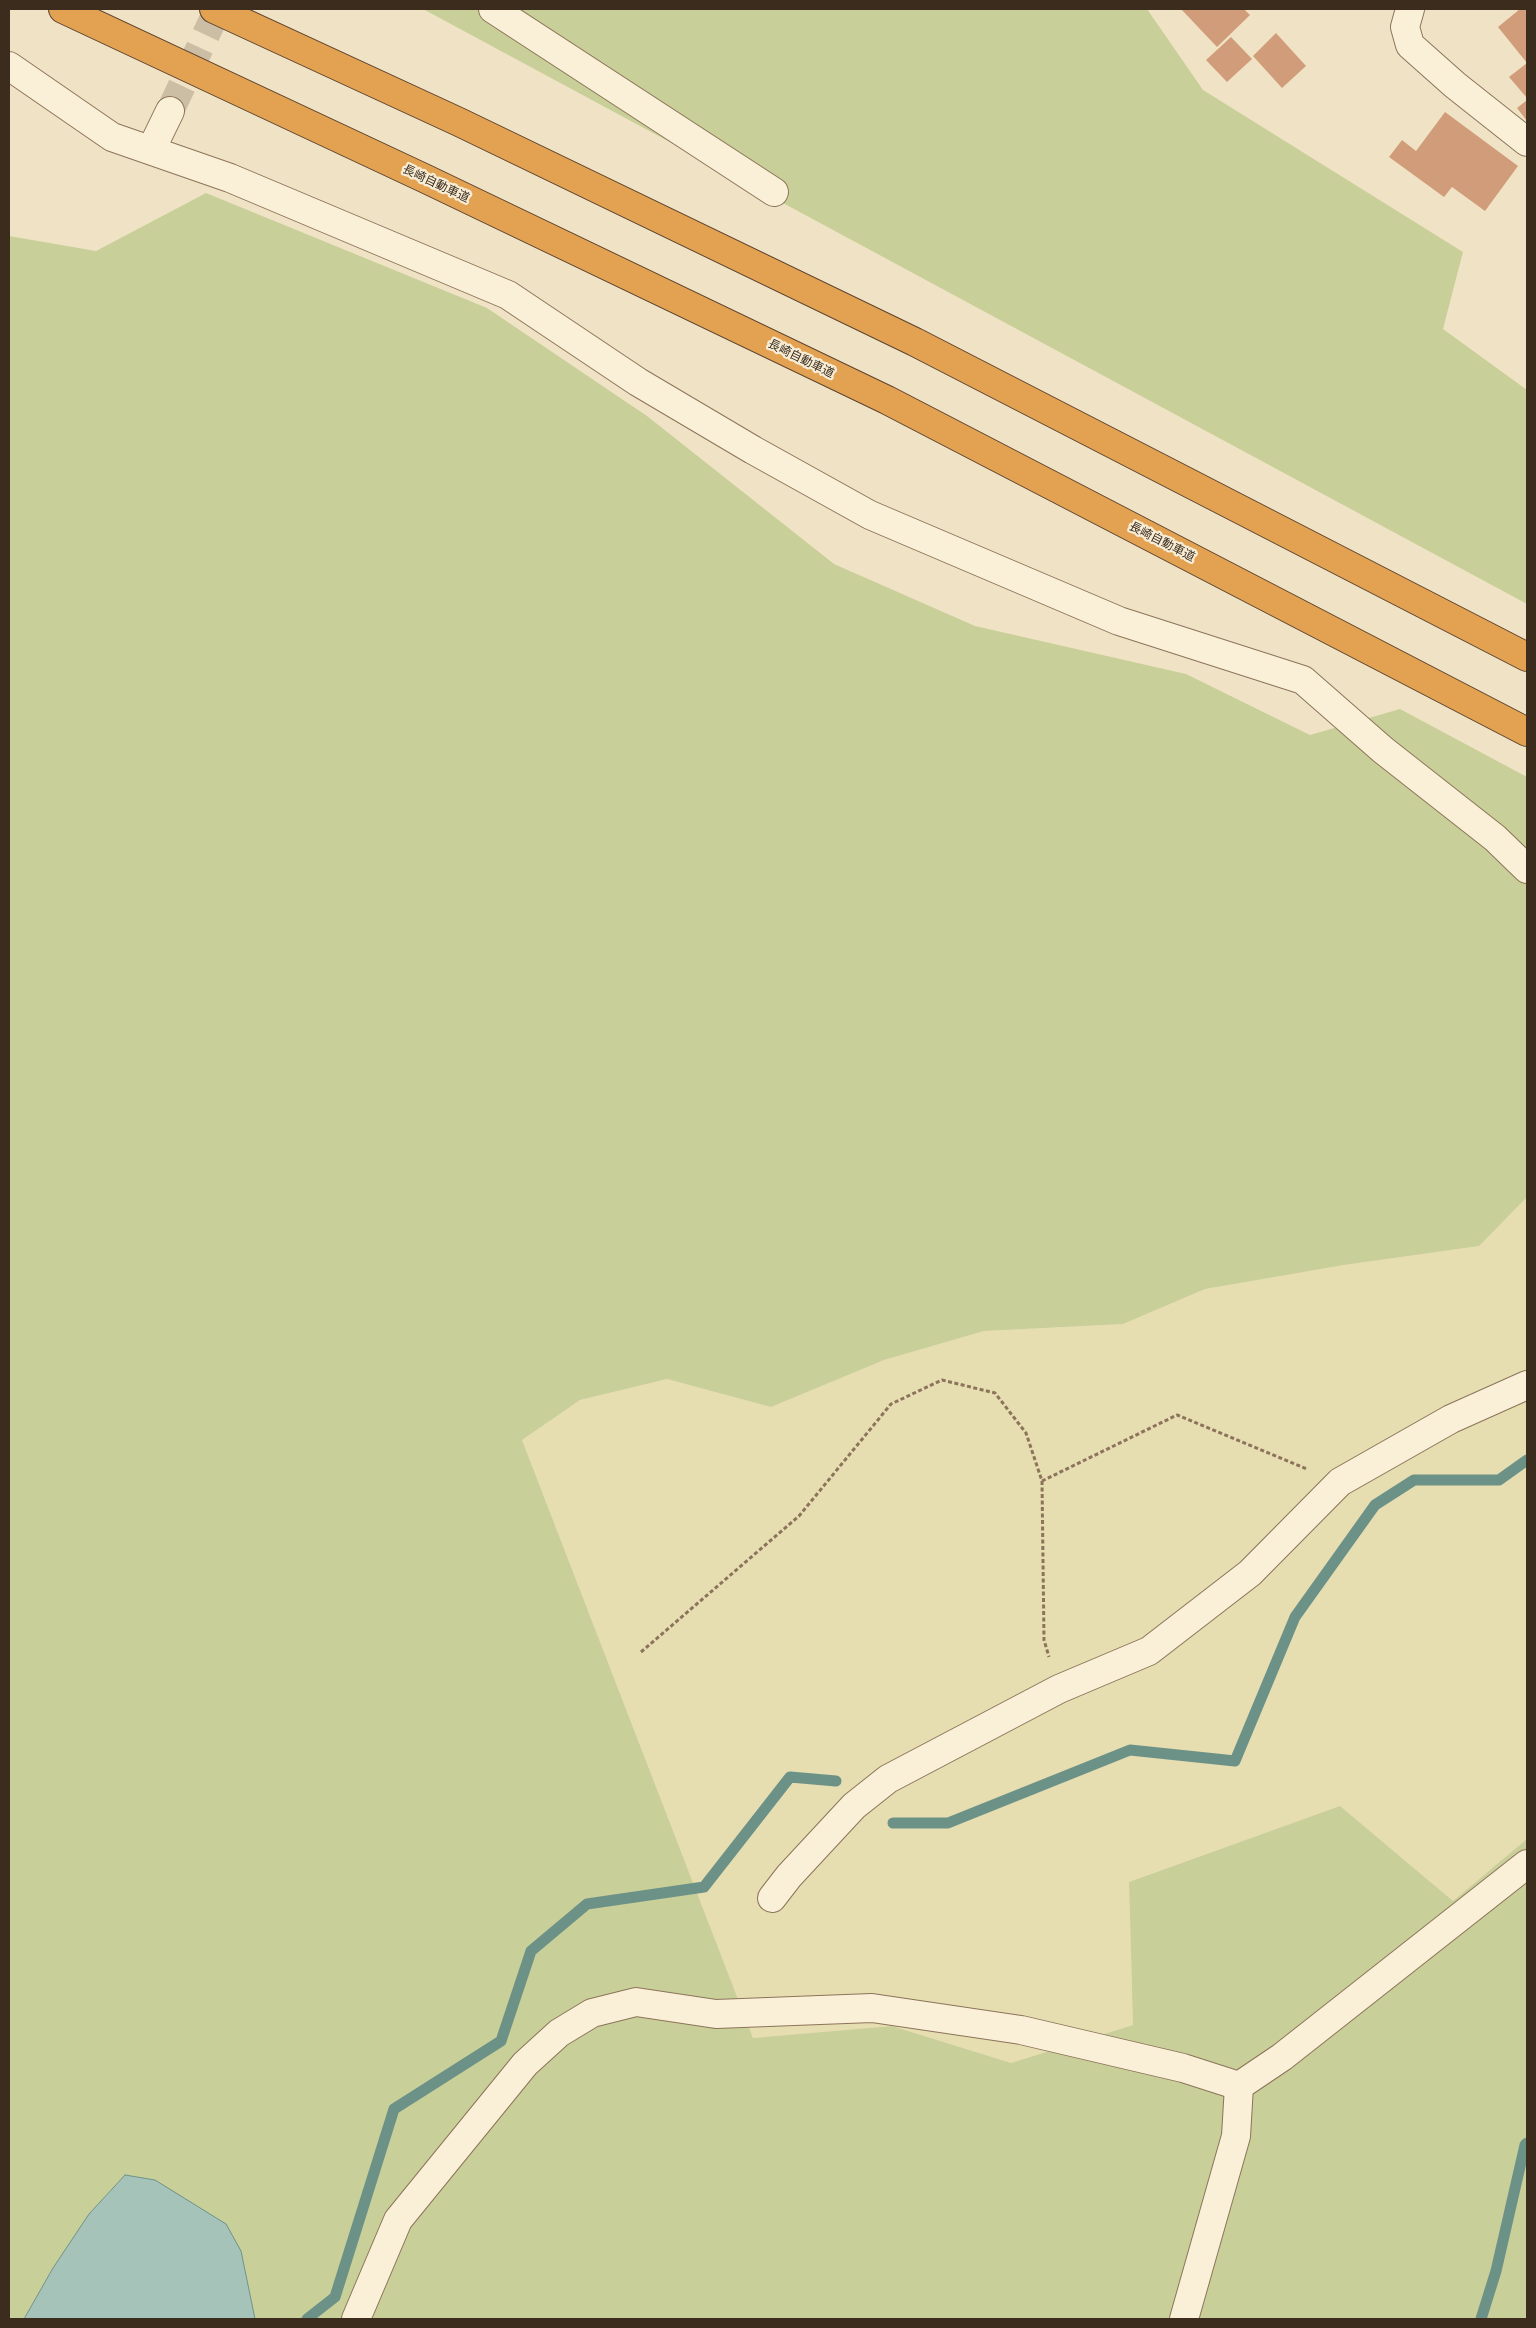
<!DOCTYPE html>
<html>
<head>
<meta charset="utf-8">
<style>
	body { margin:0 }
	#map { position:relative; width:1536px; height:2328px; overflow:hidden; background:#f0e3c5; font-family:Merriweather,serif }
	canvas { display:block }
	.frame { position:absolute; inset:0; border:10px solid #3c2c1e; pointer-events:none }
</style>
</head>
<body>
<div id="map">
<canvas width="1536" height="2328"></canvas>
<div class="frame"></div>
</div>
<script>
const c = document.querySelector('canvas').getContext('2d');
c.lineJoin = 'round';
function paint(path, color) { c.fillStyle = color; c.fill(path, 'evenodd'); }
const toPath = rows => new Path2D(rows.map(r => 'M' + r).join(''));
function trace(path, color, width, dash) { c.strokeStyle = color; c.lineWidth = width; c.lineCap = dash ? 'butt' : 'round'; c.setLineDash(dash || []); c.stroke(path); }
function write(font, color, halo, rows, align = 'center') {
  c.font = font + ' Merriweather,"Noto Sans JP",serif'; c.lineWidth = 4.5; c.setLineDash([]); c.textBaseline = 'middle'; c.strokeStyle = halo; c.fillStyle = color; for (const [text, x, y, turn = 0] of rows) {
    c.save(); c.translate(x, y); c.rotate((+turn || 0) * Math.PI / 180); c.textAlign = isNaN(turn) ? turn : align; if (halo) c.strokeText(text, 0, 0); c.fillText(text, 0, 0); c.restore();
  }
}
paint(toPath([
	[1527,1197,1527,1839,1453,1901,1340,1806,1129,1882,1133,2025,1011,2063,892,2026,753,2038,522,1440,580,1400,667,1379,771,1407,884,1360,984,1331,1123,1324,1205,1289,1344,1265,1478,1246]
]), '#e6ddb1');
paint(toPath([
	[423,9,1147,9,1203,90,1463,252,1443,329,1527,390,1527,604],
	[206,193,487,308,647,416,834,564,975,626,1186,674,1310,735,1400,709,1527,777,1527,1197,1479,1246,1344,1265,1205,1289,1123,1324,984,1331,884,1360,771,1407,667,1379,580,1400,522,1440,753,2038,892,2026,1011,2063,1133,2025,1129,1882,1340,1806,1453,1901,1527,1839,1527,2319,255,2319,241,2251,182,2198,155,2180,125,2175,89,2214,53,2268,24,2319,9,2319,9,236,96,251]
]), '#c9cf98');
const water = toPath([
	[125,2175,155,2180,226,2224,241,2251,255,2319,24,2319,53,2268,89,2214,125,2175]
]);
paint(water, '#a6c3ba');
trace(water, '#6c9288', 1);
trace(toPath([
	[893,1823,948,1823,1130,1750,1235,1761,1295,1617,1375,1505,1414,1480,1499,1480,1527,1460],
	[307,2319,335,2297,394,2109,501,2041,531,1951,587,1904,704,1887,790,1777,836,1781],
	[1481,2319,1496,2271,1525,2145,1527,2143]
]), '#6c9288', 11);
paint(toPath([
	[1181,9,1244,9,1250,15,1217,47],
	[1520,9,1527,9,1527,98,1509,77,1527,63,1498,27],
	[1276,33,1306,66,1282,88,1253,56],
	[1231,37,1252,59,1227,82,1206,60],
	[1527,100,1527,121,1517,108],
	[1445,112,1518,166,1485,211,1452,187,1444,197,1389,157,1402,140,1416,151]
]), '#d09c79');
trace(toPath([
	[170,111,218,9]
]), '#ccbea4', 28, [28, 14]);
const minor = toPath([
	[493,9,774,192],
	[1410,9,1405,27,1410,45,1455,85,1527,142],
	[9,66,112,137,230,178,508,295,638,382,753,450,870,515,1119,621,1303,680,1383,750,1495,838,1527,869],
	[151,150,170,111],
	[772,1898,789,1876,854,1806,888,1779,1059,1689,1149,1651,1250,1573,1340,1482,1451,1419,1527,1385],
	[1239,2086,1282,2057,1527,1864],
	[356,2319,398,2220,525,2064,559,2033,592,2013,636,2002,716,2014,872,2008,1021,2030,1183,2068,1239,2086],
	[1184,2319,1236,2136,1239,2086]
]);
const motorway = toPath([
	[63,9,426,179,887,400,1527,732],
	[214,9,459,122,915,342,1527,657]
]);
trace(minor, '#8c745a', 30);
trace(motorway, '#5a422e', 30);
trace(toPath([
	[1042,1481,1177,1415,1307,1469],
	[641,1652,799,1516,891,1404,942,1380,995,1393,1026,1433,1042,1481,1044,1640,1049,1657]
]), '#8c745a', 3, [4, 2.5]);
trace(minor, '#faf0d8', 28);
trace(motorway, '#e3a152', 28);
write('12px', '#3c2c1e', '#f7edd5', [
	["長崎自動車道",436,184,25],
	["長崎自動車道",801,359,26],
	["長崎自動車道",1162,542,27]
]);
</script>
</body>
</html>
